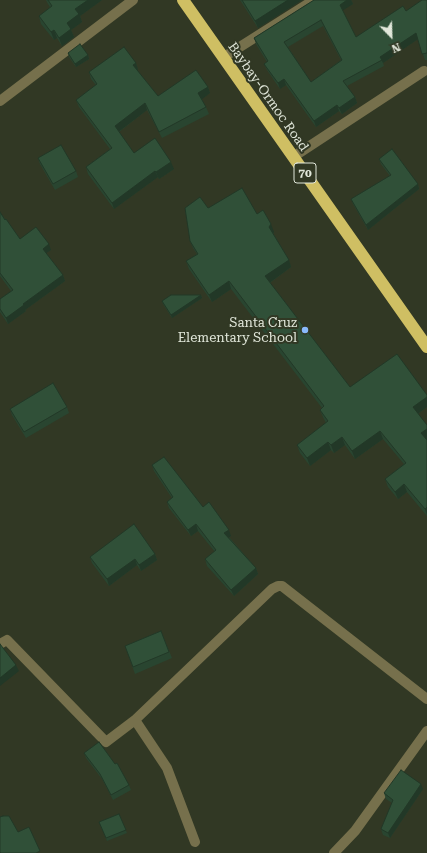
<!DOCTYPE html>
<html>
<head>
<meta charset="utf-8">
<style>
	body { margin:0 }
	#map { position:relative; width:427px; height:853px; overflow:hidden; background:#313824; font-family:"Roboto Serif",serif }
	canvas { display:block }
	.north { position:absolute; left:371px; top:16px; width:40px; height:40px; -webkit-text-stroke:3px #313824; paint-order:stroke; rotate:157deg; font-size:11px; font-weight:700; line-height:16px; text-align:center; color:#e1e7da }
	.north::after { content:''; display:block; margin:auto; width:14px; height:18px; background:#e1e7da; clip-path:polygon(50% 0,100% 100%,50% 72%,0 100%) }
</style>
</head>
<body>
<div id="map">
<canvas width="427" height="853"></canvas>
<div class="north">N</div>
</div>
<script>
const c = document.querySelector('canvas').getContext('2d');
c.lineJoin = 'round';
const toPath = rows => new Path2D(rows.map(r => 'M' + r).join(''));
function trace(path, color, width, dash) { c.strokeStyle = color; c.lineWidth = width; c.lineCap = dash ? 'butt' : 'round'; c.setLineDash(dash || []); c.stroke(path); }
function paint(path, color) { c.fillStyle = color; c.fill(path, 'evenodd'); }
function write(font, color, halo, rows, align = 'center') {
  c.font = font + ' "Roboto Serif",serif'; c.lineWidth = 4; c.setLineDash([]); c.textBaseline = 'middle'; c.strokeStyle = halo; c.fillStyle = color; for (const [text, x, y, turn = 0] of rows) {
    c.save(); c.translate(x, y); c.rotate((+turn || 0) * Math.PI / 180); c.textAlign = isNaN(turn) ? turn : align; if (halo) c.strokeText(text, 0, 0); c.fillText(text, 0, 0); c.restore();
  }
}
trace(toPath([
	[224,57,314,0],
	[0,101,133,0],
	[293,157,424,71],
	[0,644,7,640,106,742,135,720],
	[195,842,167,768,135,720,272,589,278,586,282,586,427,699],
	[334,853,355,831,427,731]
]), '#76704c', 10);
trace(toPath([
	[183,0,427,347]
]), '#cfbf63', 12);
paint(toPath([
	[46,0,102,0,80,16,82,22,71,30,74,37,62,46,57,38,54,40,41,24,39,16,50,7,48,4],
	[240,0,302,0,258,28],
	[314,0,351,0,353,4,342,10,356,37,427,0,427,60,425,60,418,39,383,63,384,66,347,86,355,97,357,103,342,114,339,111,316,127,286,85,280,89,267,70,264,64,267,62,256,44,254,38],
	[323,26,341,60,311,82,288,47],
	[68,53,88,55,89,59,76,67,69,57],
	[136,63,138,70,137,70,158,96,208,87,210,93,202,99,206,107,209,114,162,138,147,110,119,132,134,153,174,169,159,179,158,177,114,209,88,174,86,167,110,149,79,107,76,100,96,85,91,79,89,72],
	[38,158,76,171,78,177,55,190,40,164],
	[379,159,418,184,419,189,368,230,353,204,351,199,390,176,381,164],
	[208,208,257,214,274,232,273,233,289,260,291,267,270,283,350,387,427,395,427,407,418,414,427,440,427,516,407,492,398,499,388,487,385,479,404,464,383,439,355,459,345,445,334,453,331,450,310,466,300,453,297,445,326,423,323,417,320,410,322,408,231,289,212,302,189,269,186,261,197,254,193,248,190,241],
	[0,212,20,239,51,250,46,253,63,275,65,281,25,310,26,311,8,324,0,312,0,299,11,291,0,276],
	[201,295,202,298,172,318,163,304,162,301],
	[67,407,69,413,26,438,12,415,10,409],
	[152,465,203,507,231,536,229,537,256,568,258,574,234,596,207,566,205,559,215,552,198,531,191,536,169,508,167,502,172,498,154,471],
	[155,554,157,560,141,571,137,565,109,586,92,563,90,557],
	[161,631,172,658,135,674,125,646],
	[84,753,129,785,131,790,113,800,102,779,86,758],
	[423,789,390,838,383,835,381,829,392,803,386,799,384,793],
	[119,814,127,833,107,841,99,822]
]), '#294530');
paint(toPath([
	[88,0,102,0,80,16,82,22,71,30,74,37,62,46,59,38,67,23,75,9],
	[288,0,302,0,258,28,255,21],
	[347,0,351,0,353,4,342,11,340,5],
	[54,30,57,38,54,40,51,32],
	[416,33,418,39,383,63,380,57],
	[88,55,89,59,76,67,75,64],
	[136,63,138,70,136,71,133,65],
	[284,79,286,85,280,89,278,83],
	[208,87,210,93,201,100,198,93],
	[355,97,357,103,342,114,339,108],
	[145,103,147,110,117,133,115,126],
	[337,105,339,111,316,127,314,121],
	[171,162,174,169,159,179,156,172],
	[155,171,158,177,114,209,112,203],
	[418,184,419,189,368,230,366,225],
	[271,224,274,232,272,235,269,227],
	[49,244,51,250,45,254,43,249],
	[289,260,291,267,268,284,265,276],
	[63,275,65,281,25,310,26,311,8,324,6,318,23,304],
	[229,281,231,289,212,302,209,295],
	[201,295,202,298,172,318,171,315],
	[427,397,427,407,416,415,413,407],
	[427,429,427,439,424,441,421,433],
	[380,431,383,439,355,459,352,451],
	[342,437,345,445,334,453,331,445],
	[328,442,331,450,310,466,307,458],
	[404,484,407,492,398,499,395,492],
	[427,507,427,515,425,509],
	[196,524,198,531,191,536,188,530],
	[229,530,231,536,227,539,224,533],
	[155,554,157,560,141,571,139,565],
	[135,559,137,565,109,586,107,579],
	[256,568,258,574,234,596,231,590],
	[16,665,19,671,0,686,0,678],
	[421,784,423,789,390,838,388,833]
]), '#223827');
const building = toPath([
	[48,0,88,0,75,9,79,14,67,23,71,29,59,38,54,30,51,32,39,16,52,6,48,0],
	[242,0,288,0,255,21,242,0],
	[314,0,347,0,340,5,356,37,403,6,406,11,422,0,427,0,427,53,422,54,416,33,380,57,382,60,343,81,355,97,339,108,337,105,314,121,284,79,278,83,264,64,268,61,254,38,314,0],
	[321,20,342,60,311,82,284,42,321,20],
	[80,44,88,55,75,64,68,53,80,44],
	[124,47,136,63,133,65,158,96,196,70,208,87,198,93,206,107,159,132,145,103,115,126,134,153,155,138,171,162,156,172,155,171,112,203,86,167,112,148,76,100,97,84,89,72,124,47],
	[61,145,76,171,53,184,38,158,61,145],
	[392,149,418,184,366,225,351,199,391,175,379,159,392,149],
	[242,188,257,214,263,210,271,224,269,227,289,260,265,276,350,387,397,354,427,395,427,397,413,407,427,425,427,429,421,433,427,440,427,507,425,509,404,484,395,492,385,479,406,463,380,431,352,451,342,437,331,445,328,442,307,458,297,445,328,421,320,410,324,406,229,281,209,295,186,261,198,254,190,241,185,208,200,197,208,208,210,207,242,188],
	[0,212,5,220,6,219,20,239,36,227,49,244,43,249,63,275,23,304,24,305,6,318,0,309,0,299,13,290,0,273,0,212],
	[171,295,201,295,171,315,162,301,171,295],
	[53,383,67,407,24,432,10,409,53,383],
	[164,457,203,507,209,502,229,530,224,533,256,568,231,590,205,559,216,550,196,524,188,530,167,502,173,497,152,465,164,457],
	[134,524,155,554,139,565,135,559,107,579,90,557,134,524],
	[161,631,169,652,133,667,125,646,161,631],
	[0,644,16,665,0,678,0,644],
	[99,742,115,764,117,763,129,785,111,795,100,774,84,753,99,742],
	[401,770,421,784,388,833,381,829,393,800,384,793,401,770],
	[119,814,126,830,106,838,99,822,119,814],
	[3,816,9,816,18,832,29,827,40,851,36,853,1,853,0,852,0,817,3,816]
]);
paint(building, '#305038');
trace(building, '#223827', 1);
for (const [x, y, r, color] of [
	[305,330,4,"#89bafc"]
]) { const dot = new Path2D(); dot.arc(x, y, r, 0, 2 * Math.PI); c.fillStyle = color; c.fill(dot); trace(dot, '#313824', 1.5); }
for (const [x, y, w] of [
	[305,173,22]
]) { const box = new Path2D(); box.roundRect(x - w / 2, y - 10, w, 20, 3); c.fillStyle = '#313824'; c.fill(box); trace(box, '#e1e7da', 1); }
write('bold 12px', '#e1e7da', null, [
	["70",305,173]
]);
write('13px', '#e1e7da', '#313824', [
	["Baybay-Ormoc Road",268,97,55]
]);
write('13px', '#e1e7da', '#313824', [
	["Santa Cruz",297,323],
	["Elementary School",297,338]
], 'right');
</script>
</body>
</html>
